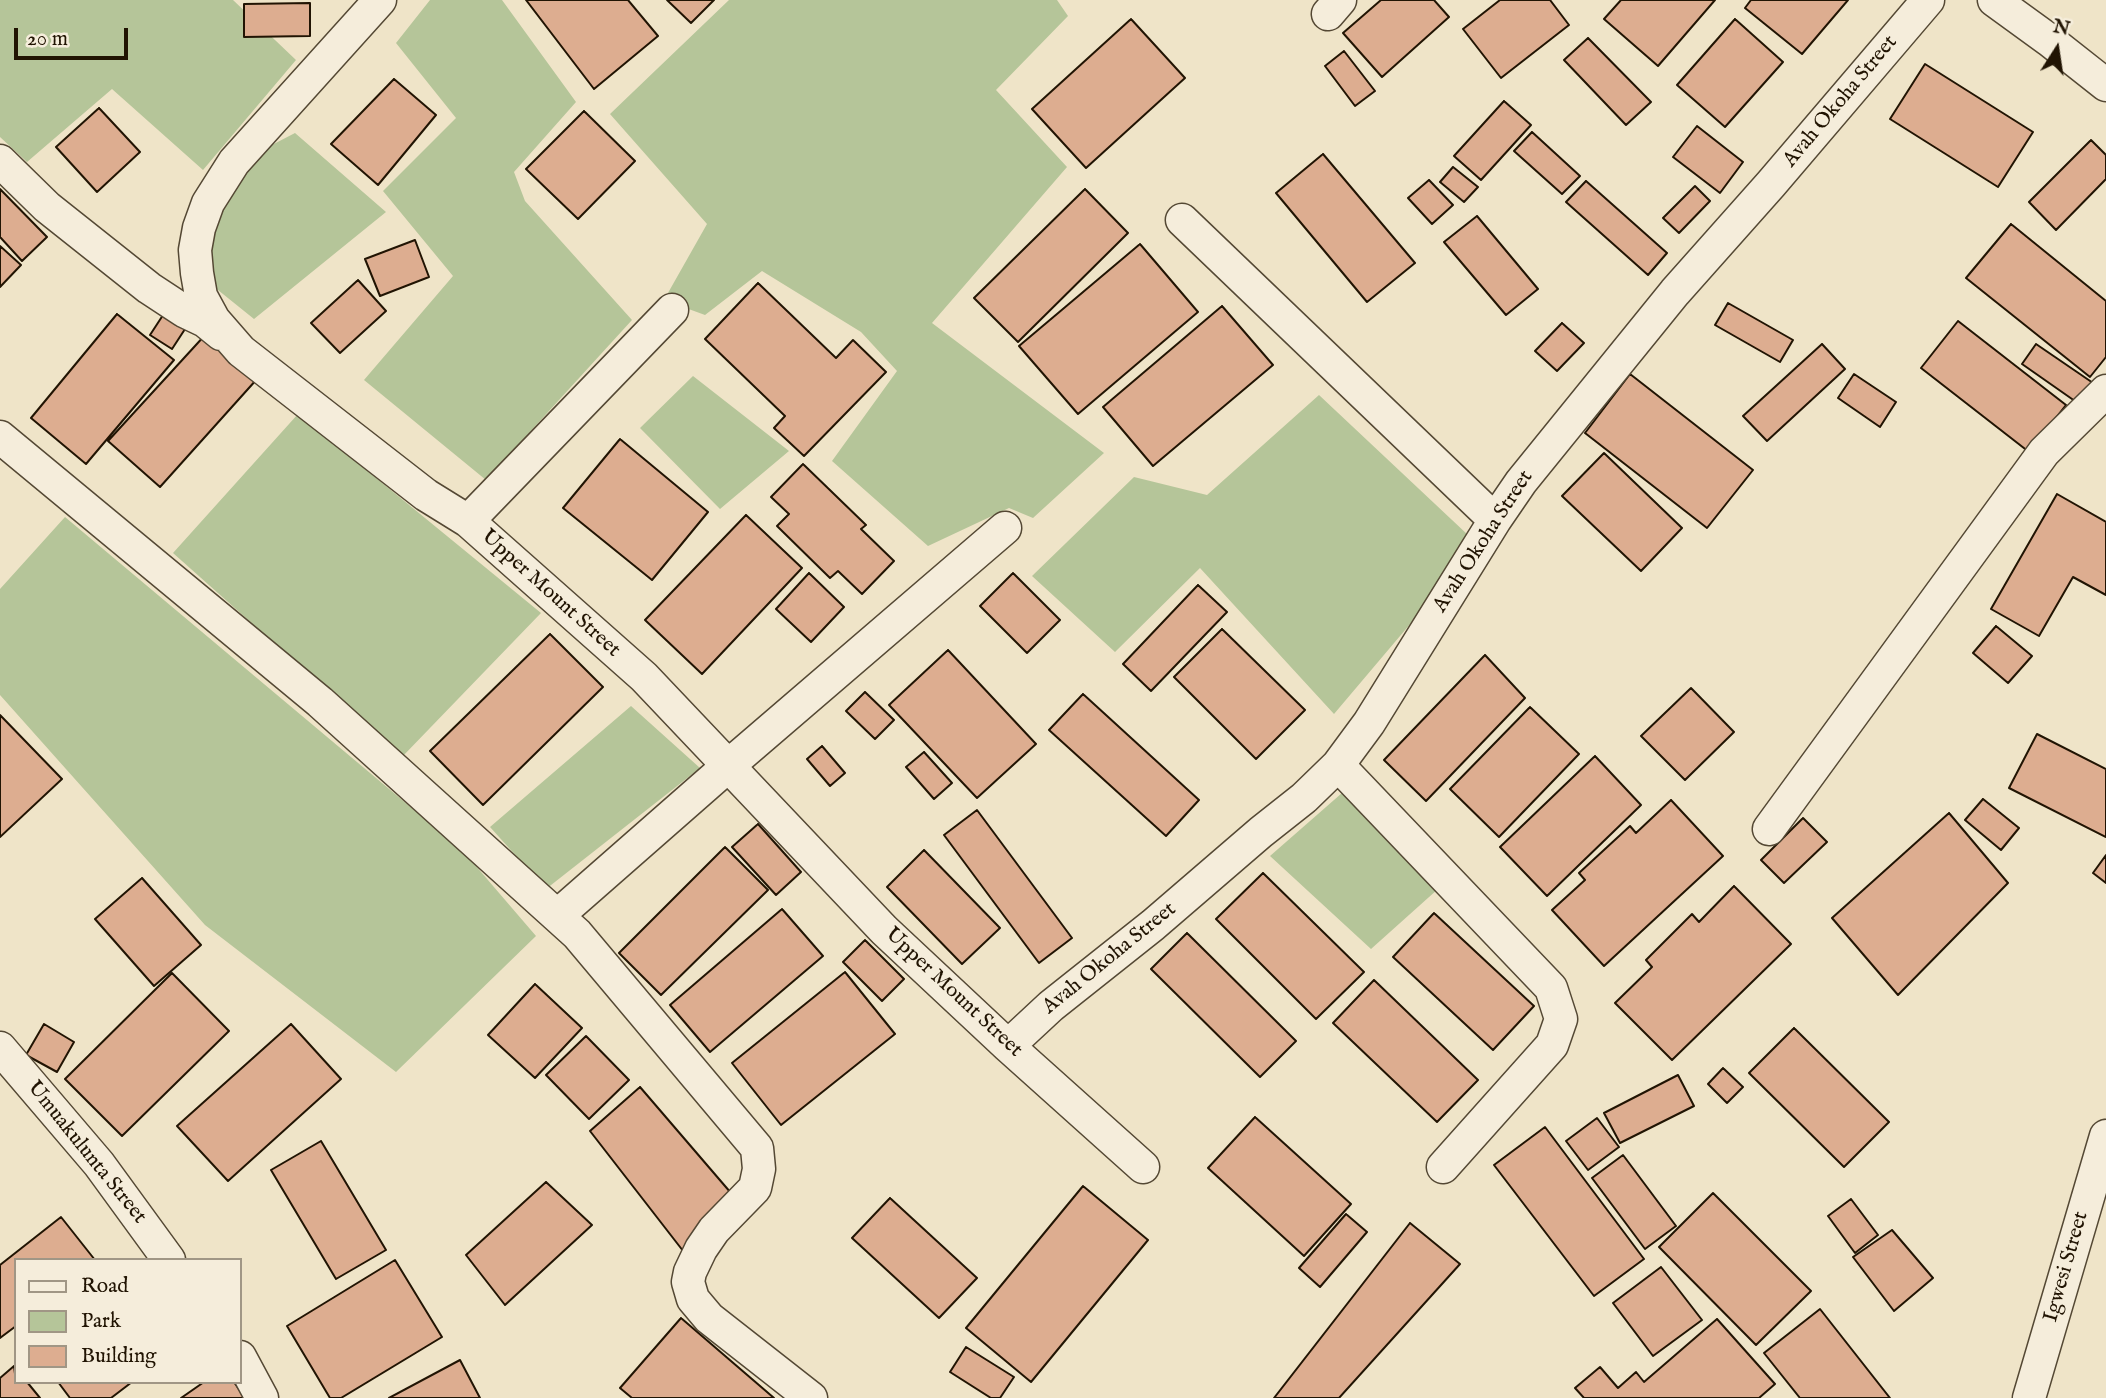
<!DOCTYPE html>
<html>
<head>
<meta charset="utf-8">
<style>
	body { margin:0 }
	#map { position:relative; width:2106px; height:1398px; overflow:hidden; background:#efe4c8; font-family:"IM FELL English",serif }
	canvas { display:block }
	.legend { position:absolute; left:14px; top:1258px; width:228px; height:126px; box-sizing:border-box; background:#f5eddb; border:2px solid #a09685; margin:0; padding:9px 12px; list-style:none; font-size:21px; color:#211403 }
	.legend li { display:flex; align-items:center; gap:14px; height:35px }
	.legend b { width:35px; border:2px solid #a09685 }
	.north { position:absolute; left:2022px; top:14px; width:70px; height:70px; -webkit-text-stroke:5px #f5eddb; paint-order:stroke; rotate:12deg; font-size:19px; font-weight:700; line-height:28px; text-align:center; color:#211403 }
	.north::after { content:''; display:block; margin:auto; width:24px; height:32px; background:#211403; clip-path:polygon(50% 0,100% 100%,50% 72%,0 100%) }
	.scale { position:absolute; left:14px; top:28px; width:114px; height:32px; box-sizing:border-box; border:4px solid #211403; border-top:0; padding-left:9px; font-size:21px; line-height:24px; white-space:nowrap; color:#211403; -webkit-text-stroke:5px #f5eddb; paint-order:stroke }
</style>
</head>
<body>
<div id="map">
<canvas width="2106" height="1398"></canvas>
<ul class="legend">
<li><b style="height:9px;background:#f5eddb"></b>Road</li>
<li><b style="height:19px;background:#b5c599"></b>Park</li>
<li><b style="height:19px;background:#ddad90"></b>Building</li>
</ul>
<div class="north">N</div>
<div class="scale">20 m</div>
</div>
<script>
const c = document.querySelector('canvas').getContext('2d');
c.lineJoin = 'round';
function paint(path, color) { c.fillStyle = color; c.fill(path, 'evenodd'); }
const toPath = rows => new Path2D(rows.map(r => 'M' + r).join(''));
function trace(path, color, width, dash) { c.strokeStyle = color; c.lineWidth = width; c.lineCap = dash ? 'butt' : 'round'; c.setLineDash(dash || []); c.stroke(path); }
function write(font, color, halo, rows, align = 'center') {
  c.font = font + ' "IM FELL English",serif'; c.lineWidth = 6; c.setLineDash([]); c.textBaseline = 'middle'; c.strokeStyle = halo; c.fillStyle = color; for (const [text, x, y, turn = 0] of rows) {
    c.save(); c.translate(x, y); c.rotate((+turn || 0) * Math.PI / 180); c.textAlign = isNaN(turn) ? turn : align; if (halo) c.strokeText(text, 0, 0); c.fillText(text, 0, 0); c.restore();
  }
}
paint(toPath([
	[0,0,233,0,296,60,203,170,112,89,27,162,0,137],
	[430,0,502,0,576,102,514,172,525,201,632,320,486,480,364,380,453,276,383,191,456,118,396,43],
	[729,0,1057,0,1068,16,996,90,1067,167,932,323,1104,453,1033,518,1009,508,928,546,832,461,897,371,861,332,762,271,705,315,664,300,707,224,610,114],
	[295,133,386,212,254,319,213,286,207,249,225,199,268,147],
	[693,376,789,451,720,509,640,428],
	[1319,395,1468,535,1422,610,1334,714,1200,568,1115,652,1032,576,1134,477,1207,495],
	[298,414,541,613,402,757,173,553],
	[65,517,463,851,536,936,396,1072,205,925,0,695,0,589],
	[631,706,700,768,546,889,490,827],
	[1342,793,1438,889,1371,949,1270,856]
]), '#b5c599');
const building = toPath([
	[526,0,628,0,658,36,594,89,526,0],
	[667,0,714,0,691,23,667,0],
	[1381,0,1434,0,1449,17,1382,77,1343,33,1381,0],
	[1500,0,1550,0,1569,25,1501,78,1463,29,1500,0],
	[1621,0,1715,0,1658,66,1604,19,1621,0],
	[1751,0,1848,0,1802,54,1745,8,1751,0],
	[310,3,310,36,244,37,244,4,310,3],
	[1131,19,1185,78,1086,168,1032,109,1131,19],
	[1735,19,1783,62,1725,127,1677,85,1735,19],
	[1588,38,1651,102,1626,125,1564,60,1588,38],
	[1344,51,1375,91,1355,106,1325,66,1344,51],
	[1925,64,2033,132,1998,187,1890,119,1925,64],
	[394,79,436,115,378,185,331,144,394,79],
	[1504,101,1531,125,1481,180,1454,156,1504,101],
	[99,108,140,152,97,192,56,147,99,108],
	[584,111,635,161,578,219,526,169,584,111],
	[1697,126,1743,162,1720,193,1673,157,1697,126],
	[1532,132,1580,176,1562,194,1514,151,1532,132],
	[2091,140,2106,155,2106,179,2056,230,2029,202,2091,140],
	[1323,154,1415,263,1367,302,1276,193,1323,154],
	[1453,167,1478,187,1464,202,1440,182,1453,167],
	[1429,180,1453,205,1432,224,1408,198,1429,180],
	[1586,181,1667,253,1648,275,1566,202,1586,181],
	[1695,186,1710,201,1679,233,1663,218,1695,186],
	[0,189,47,237,22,261,0,237,0,189],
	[1085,189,1128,233,1018,342,974,298,1085,189],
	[1477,216,1538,289,1506,315,1444,242,1477,216],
	[2011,224,2106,301,2106,357,2090,377,1966,278,2011,224],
	[415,240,429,277,380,296,365,259,415,240],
	[1140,244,1198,312,1078,414,1019,346,1140,244],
	[0,246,21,265,0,287,0,246],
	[358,280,386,311,340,353,311,323,358,280],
	[758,283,836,358,853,340,886,372,804,456,774,428,785,416,705,339,758,283],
	[1728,303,1793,340,1780,362,1715,325,1728,303],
	[1222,306,1273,365,1153,466,1103,407,1222,306],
	[165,312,187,326,172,349,150,335,165,312],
	[117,314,174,360,86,464,31,418,117,314],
	[1958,321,2066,405,2029,452,1921,368,1958,321],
	[1562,323,1584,343,1557,371,1535,351,1562,323],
	[206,334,257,379,160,487,108,441,206,334],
	[1822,344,1845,369,1767,441,1743,416,1822,344],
	[2036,344,2096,385,2082,406,2022,364,2036,344],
	[1630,374,1753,470,1707,528,1585,433,1630,374],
	[1854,374,1896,402,1880,427,1838,398,1854,374],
	[620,439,708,512,652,580,563,508,620,439],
	[1604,453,1682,528,1641,571,1562,496,1604,453],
	[803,464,866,525,861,529,894,561,862,594,838,571,830,578,777,526,789,514,771,497,803,464],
	[2057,494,2106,522,2106,595,2073,577,2039,636,1991,609,2057,494],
	[746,515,802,568,702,674,645,620,746,515],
	[809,573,844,607,811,642,776,609,809,573],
	[1013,573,1060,620,1027,653,980,606,1013,573],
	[1198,585,1227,612,1151,691,1123,664,1198,585],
	[1996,626,2032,656,2008,683,1973,653,1996,626],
	[1222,629,1305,710,1256,759,1174,677,1222,629],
	[550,634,603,687,483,805,430,751,550,634],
	[948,650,1036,744,977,798,889,705,948,650],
	[1485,655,1525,698,1426,801,1384,760,1485,655],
	[1691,688,1734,732,1685,780,1641,736,1691,688],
	[865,692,894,720,875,739,846,711,865,692],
	[1083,694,1199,800,1166,836,1049,730,1083,694],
	[1530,707,1579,754,1499,837,1450,789,1530,707],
	[0,715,62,779,0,837,0,715],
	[2037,734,2106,769,2106,837,2009,788,2037,734],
	[822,746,845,773,830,786,807,759,822,746],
	[924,752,952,783,934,799,906,767,924,752],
	[1595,756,1641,805,1547,896,1500,847,1595,756],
	[1983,799,2019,828,2001,850,1965,820,1983,799],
	[1671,800,1723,856,1604,966,1552,910,1585,880,1579,873,1630,826,1636,833,1671,800],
	[977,810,1072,938,1039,963,944,835,977,810],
	[1949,813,2008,883,1898,995,1832,918,1949,813],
	[1803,818,1827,842,1784,883,1761,860,1803,818],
	[758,824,801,872,776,895,732,847,758,824],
	[725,847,768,890,661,995,619,953,725,847],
	[924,850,1000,928,962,964,887,887,924,850],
	[2106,855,2106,883,2093,873,2106,855],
	[1263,873,1364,972,1316,1019,1216,919,1263,873],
	[142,878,201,945,154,986,95,919,142,878],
	[1734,886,1791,944,1672,1060,1615,1003,1652,967,1646,960,1692,914,1699,922,1734,886],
	[782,909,823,956,710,1052,670,1005,782,909],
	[1434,913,1534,1006,1493,1050,1393,957,1434,913],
	[1187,933,1296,1041,1260,1077,1151,969,1187,933],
	[865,940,904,979,882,1001,843,962,865,940],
	[845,972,895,1034,781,1125,732,1063,845,972],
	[172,973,229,1031,122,1136,65,1079,172,973],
	[1374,980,1478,1080,1437,1122,1333,1023,1374,980],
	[535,984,582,1028,535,1078,488,1035,535,984],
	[44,1024,74,1042,57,1072,26,1055,44,1024],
	[291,1024,341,1079,228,1181,177,1126,291,1024],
	[1794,1028,1889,1122,1844,1167,1749,1073,1794,1028],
	[586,1036,629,1080,589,1119,546,1075,586,1036],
	[1723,1068,1743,1087,1727,1103,1708,1084,1723,1068],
	[1678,1075,1694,1106,1620,1143,1604,1113,1678,1075],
	[640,1087,731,1193,687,1256,590,1131,640,1087],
	[1255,1117,1351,1204,1304,1256,1208,1168,1255,1117],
	[1597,1118,1619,1147,1588,1170,1566,1141,1597,1118],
	[1545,1127,1644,1259,1594,1296,1494,1165,1545,1127],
	[321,1141,386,1250,336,1279,271,1170,321,1141],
	[1623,1155,1676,1226,1645,1249,1592,1178,1623,1155],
	[546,1182,592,1225,505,1305,466,1255,546,1182],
	[1083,1186,1148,1240,1031,1382,966,1328,1083,1186],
	[1713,1193,1811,1291,1756,1345,1659,1247,1713,1193],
	[890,1198,977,1278,939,1318,852,1238,890,1198],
	[1851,1199,1878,1235,1855,1253,1828,1216,1851,1199],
	[1346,1214,1367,1232,1320,1287,1299,1268,1346,1214],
	[61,1217,95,1260,16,1260,16,1326,0,1338,0,1265,61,1217],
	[1410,1223,1460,1264,1339,1398,1274,1398,1410,1223],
	[1892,1230,1933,1278,1894,1311,1853,1257,1892,1230],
	[395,1260,442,1337,341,1398,330,1398,287,1326,395,1260],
	[1661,1267,1702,1320,1653,1356,1613,1303,1661,1267],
	[1820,1309,1890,1398,1800,1398,1764,1353,1820,1309],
	[681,1318,774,1398,632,1398,620,1388,681,1318],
	[1717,1319,1775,1384,1759,1398,1584,1398,1575,1388,1600,1367,1618,1388,1636,1372,1644,1382,1717,1319],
	[966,1347,1014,1377,1000,1398,991,1398,950,1372,966,1347],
	[460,1360,480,1398,389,1398,460,1360],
	[14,1366,16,1382,27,1382,40,1398,0,1398,0,1378,14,1366],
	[58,1382,132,1382,111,1398,70,1398,58,1382],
	[204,1382,234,1382,245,1398,181,1398,204,1382]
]);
paint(building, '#ddad90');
trace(building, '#211403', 2);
const minor = toPath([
	[380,0,234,162,208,203,199,228,195,250,197,273,201,296,214,320,241,351,426,495,468,521,644,677,884,930,1008,1046,1143,1167],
	[1994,0,2049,40,2106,85],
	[1328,14,1340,0],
	[0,161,47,207,149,288,184,311,205,321,221,334],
	[1182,220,1495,520],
	[0,437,320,702,577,934,757,1148,759,1169,755,1188,714,1230,701,1249,690,1272,688,1282,693,1299,709,1318,811,1398],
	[468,521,672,310],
	[1338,765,1551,988,1561,1019,1552,1045,1443,1167],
	[1769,829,2044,452,2106,391],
	[557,916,728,766,1005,528],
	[1008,1046,1051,1006,1153,925,1261,832,1304,798,1338,765,1369,723,1495,520,1521,482,1675,292,1771,184,1928,0],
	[0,1048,99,1164,169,1260],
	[240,1357,262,1398],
	[2029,1398,2106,1136]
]);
trace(minor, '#544834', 35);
trace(minor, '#f5eddb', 32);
write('21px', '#211403', '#f5eddb', [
	["Avah Okoha Street",1841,102,-50],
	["Avah Okoha Street",1484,542,-57],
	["Upper Mount Street",550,594,42],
	["Avah Okoha Street",1110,959,-39],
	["Upper Mount Street",953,993,43],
	["Umuakulunta Street",86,1153,51],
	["Igwesi Street",2067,1267,-74]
]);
</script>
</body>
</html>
